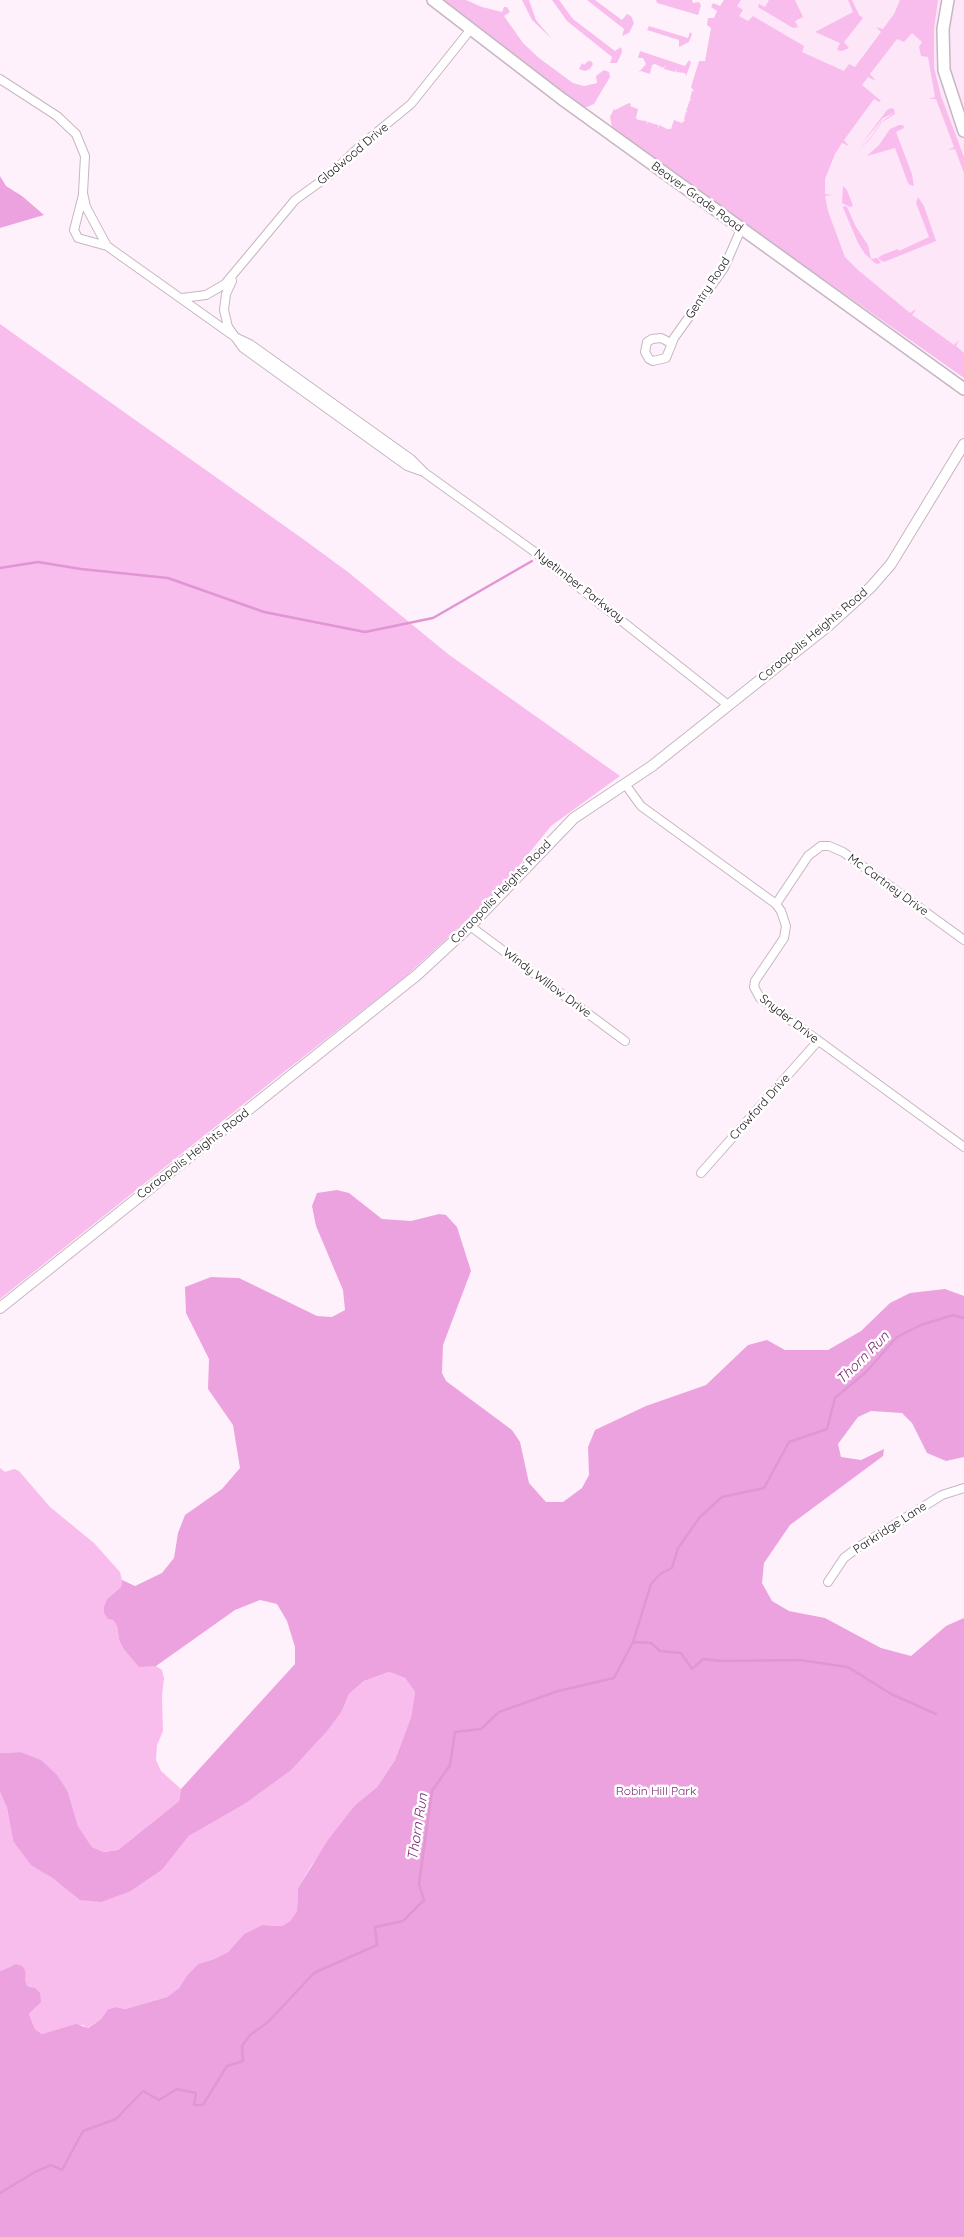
<!DOCTYPE html>
<html>
<head>
<meta charset="utf-8">
<style>
	body { margin:0 }
	canvas { display:block; background:#fff1fc }
</style>
</head>
<body>
<canvas width="964" height="2237"></canvas>
<script>
const c = document.querySelector('canvas').getContext('2d');
c.lineJoin = 'round';
function paint(path, color) { c.fillStyle = color; c.fill(path, 'evenodd'); }
const toPath = rows => new Path2D(rows.map(r => 'M' + r).join(''));
function trace(path, color, width, dash) { c.strokeStyle = color; c.lineWidth = width; c.lineCap = dash ? 'butt' : 'round'; c.setLineDash(dash || []); c.stroke(path); }
function write(font, color, halo, rows, align = 'center') {
  c.font = font + ' Quicksand,sans-serif'; c.lineWidth = 5; c.setLineDash([]); c.textBaseline = 'middle'; c.strokeStyle = halo; c.fillStyle = color; for (const [text, x, y, turn = 0] of rows) {
    c.save(); c.translate(x, y); c.rotate((+turn || 0) * Math.PI / 180); c.textAlign = isNaN(turn) ? turn : align; if (halo) c.strokeText(text, 0, 0); c.fillText(text, 0, 0); c.restore();
  }
}
paint(toPath([
	[732,0,964,0,964,365,824,269,725,14]
]), '#fee6f9');
paint(toPath([
	[442,0,466,0,482,7,502,12,504,7,507,7,510,12,504,16,523,43,539,58,573,83,584,86,597,83,596,76,604,70,609,72,610,77,594,104,587,107,582,107],
	[522,0,529,0,536,20,552,39,532,20],
	[552,0,559,0,573,19,615,51,621,47,622,52,617,63,610,63,612,57,567,21],
	[587,0,595,0,622,20,627,14,631,16,634,23,629,33,622,36,624,29],
	[656,0,692,0,693,3,699,2,701,5,698,15,657,3],
	[724,0,741,0,737,6,743,10,739,16,748,21,753,16,804,46,802,52,844,71,849,64,855,67,881,32,876,27,883,29,894,14,900,0,938,0,934,29,934,68,941,96,964,157,964,173,955,149,948,150,954,147,936,99,929,99,935,97,928,57,921,56,919,47,922,42,912,33,904,42,897,39,870,74,876,81,868,77,862,85,881,101,879,102,874,99,844,140,849,146,842,143,835,154,825,179,825,194,832,195,825,196,828,211,845,257,858,270,910,313,916,309,912,315,921,321,954,345,959,340,956,346,964,353,964,378,667,169,612,127,610,117,614,109,615,110,629,103,631,104,630,106,638,109,636,118,638,120,647,121,646,125,648,122,658,125,658,129,659,125,667,129,671,129,674,120,682,123,685,120,684,119,686,112,688,111,686,111,690,100,692,100,690,99,692,91,694,91,691,87,699,61,705,61,711,28,707,25,708,18,714,18,717,11,711,7,713,3,720,6],
	[769,0,795,0,803,17,795,21,798,27,793,28,758,7,759,4,765,7],
	[848,0,852,0,859,15,863,18,844,42,849,48,842,51,837,50,840,43,815,32,853,12],
	[649,26,688,38,690,32,692,34,689,42,679,47,679,40,647,30],
	[640,51,685,66,689,60,691,63,686,76,685,73,676,72,677,68,675,72,664,69,665,65,663,68,655,64,652,65,650,74,641,71,638,73,646,64,643,58,638,58],
	[588,61,591,61,593,64,590,69,585,71,579,69,582,63,584,65],
	[891,108,894,109,895,114,882,122,870,139,858,151,870,138,881,122,894,113,883,118,860,146,887,110],
	[899,125,903,125,904,128,896,132,912,174,914,186,910,185,908,183,895,148,867,156,879,145,890,129],
	[843,186,847,190,853,206,850,207,842,203],
	[918,197,924,206,936,241,884,262,880,260,878,258,882,255,898,249,899,251,929,237,916,203],
	[845,206,847,207,856,227,868,245,871,259,877,258,881,263,877,264,875,263,865,254,858,243,844,210,843,207],
	[0,324,303,539,348,572,448,654,620,776,551,826,513,873,466,921,404,978,270,1083,0,1299],
	[0,1468,5,1472,14,1469,19,1471,50,1507,94,1543,120,1572,122,1580,121,1587,107,1599,113,1620,117,1626,119,1640,123,1648,147,1666,156,1666,162,1670,164,1678,162,1697,163,1731,157,1745,156,1760,161,1771,181,1789,179,1801,118,1850,104,1852,92,1847,78,1826,68,1792,20,1752,0,1753],
	[389,1672,405,1678,415,1692,411,1717,395,1760,377,1787,355,1805,311,1866,298,1888,297,1911,290,1921,282,1926,262,1925,244,1934,228,1952,214,1959,198,1964,187,1975,179,1988,167,1997,125,2009,116,2007,108,2009,101,2019,87,2028,83,2025,68,2027,42,2034,35,2029,29,2014,36,2007,29,1987,26,1984,26,1978,11,1966,0,1971,0,1792,7,1808,13,1841,49,1876,54,1879,131,1891,162,1870,189,1836,243,1805,342,1711,349,1694,364,1681]
]), '#f8bded');
paint(toPath([
	[0,176,6,186,22,196,44,215,0,228],
	[337,1190,349,1193,382,1219,411,1221,439,1214,446,1215,457,1227,471,1271,443,1345,442,1373,446,1381,512,1430,520,1442,529,1483,546,1502,563,1502,582,1488,589,1475,588,1447,595,1430,646,1406,706,1385,748,1345,767,1340,785,1350,828,1350,861,1331,890,1303,910,1293,945,1289,964,1296,964,1457,946,1461,927,1453,912,1423,902,1413,871,1411,858,1417,838,1444,841,1457,861,1460,884,1449,883,1456,790,1525,764,1563,762,1583,772,1601,789,1611,825,1618,881,1648,911,1656,946,1626,964,1618,964,2237,0,2237,0,1971,16,1964,22,1966,25,1970,26,1984,29,1987,35,1988,40,1993,41,2002,29,2014,35,2029,42,2034,76,2024,88,2028,101,2019,108,2009,116,2007,125,2009,167,1997,179,1988,187,1975,198,1964,214,1959,228,1952,244,1934,262,1925,282,1926,290,1921,297,1911,298,1888,328,1840,355,1805,377,1787,395,1760,411,1717,415,1692,405,1678,389,1672,364,1681,349,1694,342,1711,327,1731,291,1770,243,1805,189,1836,162,1870,131,1891,101,1902,80,1900,54,1879,31,1865,13,1841,7,1808,0,1792,0,1753,20,1752,41,1760,57,1775,68,1792,78,1826,92,1847,104,1852,118,1850,179,1801,181,1789,295,1664,295,1647,287,1621,277,1604,260,1600,235,1610,156,1666,139,1667,123,1648,119,1640,117,1626,113,1620,108,1619,104,1613,104,1607,107,1599,121,1587,122,1580,135,1586,162,1573,174,1558,178,1533,185,1515,222,1489,240,1468,233,1425,208,1389,209,1359,186,1313,185,1287,211,1277,239,1278,317,1316,332,1317,345,1310,343,1290,316,1226,312,1206,317,1193]
]), '#eda2e0');
trace(toPath([
	[0,568,38,562,81,569,168,578,264,612,365,632,433,618,532,561],
	[633,1642,651,1643,660,1651,681,1653,692,1669,703,1659,721,1661,800,1660,848,1667,891,1694,936,1714],
	[0,2193,35,2172,51,2165,62,2170,83,2131,116,2119,143,2091,159,2100,177,2089,196,2093,194,2105,203,2105,227,2066,243,2061,242,2046,250,2035,268,2022,314,1973,377,1945,375,1927,403,1921,424,1900,419,1884,432,1791,450,1765,455,1732,481,1729,499,1712,558,1691,614,1678,633,1642,651,1584,660,1574,672,1568,678,1548,700,1517,722,1497,764,1488,789,1442,827,1429,835,1398,866,1372,897,1337,921,1325,953,1315,964,1318]
]), '#e196d4', 2.5);
const minor = toPath([
	[0,79,57,116,76,134,85,156,83,193,86,207,107,246,235,337,250,344,411,459,425,473,532,550,728,705],
	[83,195,74,230,78,238,107,246],
	[232,281,226,294,224,310,228,327,243,348,407,466,421,471],
	[182,298,206,295,225,284,295,200,331,174,360,146,411,104,471,29],
	[671,343,661,338,652,339,647,342,645,352,649,359,653,361,666,358,674,338,724,268,741,229],
	[625,784,641,806,776,904,781,911,786,926,784,938,755,981,754,987,760,998,964,1147],
	[776,904,808,856,821,846,829,846,843,852,964,940],
	[470,926,625,1041],
	[701,1173,818,1041],
	[828,1582,844,1558,857,1548,942,1495,964,1488]
]);
const tertiary = toPath([
	[0,1308,417,975,470,926,574,818,652,766,828,626,871,587,891,564,964,444]
]);
const secondary = toPath([
	[433,0,562,99,964,389],
	[948,0,943,29,944,70,964,131]
]);
trace(minor, '#c6b6c2', 10);
trace(tertiary, '#c6b6c2', 12);
trace(secondary, '#c6b6c2', 14);
trace(minor, '#fff', 8);
trace(tertiary, '#fff', 10);
trace(secondary, '#fff', 11);
write('12px', '#191318', '#fff', [
	["Gladwood Drive",353,154,-40],
	["Beaver Grade Road",697,197,36],
	["Gentry Road",708,288,-57],
	["Nyetimber Parkway",579,586,38],
	["Coraopolis Heights Road",813,635,-40],
	["Mc Cartney Drive",888,885,36],
	["Coraopolis Heights Road",501,892,-46],
	["Windy Willow Drive",547,983,37],
	["Snyder Drive",789,1019,38],
	["Crawford Drive",760,1107,-48],
	["Coraopolis Heights Road",193,1154,-38],
	["Parkridge Lane",890,1528,-33]
]);
write('12px', '#832d78', '#fff', [
	["Robin Hill Park",656,1791]
]);
write('italic 14px', '#79236f', '#fff', [
	["Thorn Run",863,1358,-45],
	["Thorn Run",418,1827,-81]
]);
</script>
</body>
</html>
